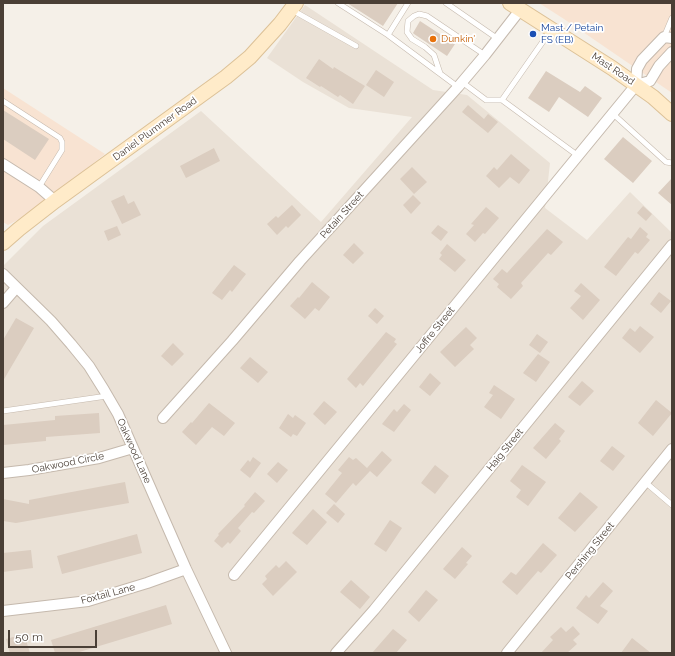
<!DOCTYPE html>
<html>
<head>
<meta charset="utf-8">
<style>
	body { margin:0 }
	#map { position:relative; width:675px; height:656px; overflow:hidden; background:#f5f0e8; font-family:Raleway,sans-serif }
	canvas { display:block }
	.frame { position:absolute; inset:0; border:4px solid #4a3f36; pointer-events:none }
	.scale { position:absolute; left:8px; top:630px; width:89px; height:18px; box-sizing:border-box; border:2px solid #4a3f36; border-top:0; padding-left:5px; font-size:12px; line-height:14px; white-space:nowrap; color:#4a3f36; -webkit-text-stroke:3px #fff; paint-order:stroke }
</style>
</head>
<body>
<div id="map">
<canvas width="675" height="656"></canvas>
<div class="frame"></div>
<div class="scale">50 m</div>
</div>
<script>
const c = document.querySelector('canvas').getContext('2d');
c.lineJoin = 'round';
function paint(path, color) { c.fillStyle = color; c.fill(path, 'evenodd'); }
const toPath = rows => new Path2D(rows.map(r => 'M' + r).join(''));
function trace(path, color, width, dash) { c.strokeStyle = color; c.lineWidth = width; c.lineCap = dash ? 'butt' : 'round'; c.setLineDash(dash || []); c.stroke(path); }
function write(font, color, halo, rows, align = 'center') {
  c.font = font + ' Raleway,sans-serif'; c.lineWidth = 3.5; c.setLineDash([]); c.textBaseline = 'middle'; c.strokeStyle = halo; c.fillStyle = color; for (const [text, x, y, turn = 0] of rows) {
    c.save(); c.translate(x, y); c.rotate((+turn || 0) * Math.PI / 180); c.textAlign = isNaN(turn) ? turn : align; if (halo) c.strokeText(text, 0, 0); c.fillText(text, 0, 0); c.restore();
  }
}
paint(toPath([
	[305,5,433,90,467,95,550,163,545,208,587,240,630,192,672,233,672,653,3,653,3,266,43,226,201,111,321,222,412,117,349,108,303,82,267,58]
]), '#eae1d6');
paint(toPath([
	[539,3,672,3,672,93,564,19],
	[3,88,105,154,33,212,8,225,3,222]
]), '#f8e3d2');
paint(toPath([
	[347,3,398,3,383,26],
	[420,21,455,44,447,56,414,34,413,33],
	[319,59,333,69,334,67,365,86,353,104,340,95,338,97,321,86,320,87,306,78],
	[376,70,394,82,384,97,366,85],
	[546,71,580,92,585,86,602,98,588,117,559,97,549,112,528,98],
	[468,105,484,119,488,114,498,122,488,133,462,112],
	[3,110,49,139,35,160,3,139],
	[623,137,652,161,633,183,604,159],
	[214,148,220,161,186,178,180,166],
	[511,154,530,170,519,184,510,177,499,188,486,176,494,167,497,170],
	[412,167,427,182,414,194,400,179],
	[672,178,672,205,658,193],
	[124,195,128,204,134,201,141,215,122,224,111,201],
	[413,195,421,203,411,214,403,205],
	[292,205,301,215,288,228,286,226,277,235,267,224,276,216,278,218],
	[643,206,652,214,646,221,637,213],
	[486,207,499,218,485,234,483,233,475,242,466,234,474,225,471,224],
	[438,225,448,232,441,241,431,233],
	[117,226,121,235,108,241,104,231],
	[640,227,648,234,646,237,650,240,638,254,635,252,616,276,604,267,628,237,631,239],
	[547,229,563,242,551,255,548,253,521,283,523,286,511,299,497,287,499,284,493,279,502,269,507,273],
	[354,243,364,253,353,264,343,255],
	[447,244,466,260,455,272,439,259,442,255,440,253],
	[234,265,246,274,232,292,230,290,222,300,212,293],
	[312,282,330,297,319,311,315,308,305,319,290,306,298,297,299,298],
	[581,283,600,300,583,320,570,308,581,296,574,291],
	[659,292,671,301,661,313,650,304],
	[375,308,384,316,377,324,368,316],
	[16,318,34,328,3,381,3,340],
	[640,326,654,337,640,353,622,338,630,328,635,332],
	[466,327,477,338,470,345,474,349,455,367,440,352],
	[386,332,396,339,394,342,397,344,363,386,360,383,356,388,347,379],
	[537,334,548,342,540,353,529,345],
	[173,343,184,354,172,366,161,356],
	[538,354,550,362,536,382,523,373],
	[250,357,268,372,258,383,240,368],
	[430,373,441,383,430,396,419,387],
	[582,381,594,391,580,406,568,397],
	[494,385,515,399,501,419,484,407,493,395,489,393],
	[656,400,672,413,653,436,638,423],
	[324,401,337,412,325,425,313,414],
	[209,403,235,423,224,436,212,427,196,445,182,432,191,422,192,423],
	[404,404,411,410,394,432,382,424,394,409,397,412],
	[99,413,100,433,46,437,46,441,3,445,3,425,55,420,55,416],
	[288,414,293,418,295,415,306,423,297,436,293,434,291,437,279,428],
	[555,423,565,431,559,439,561,441,546,459,533,448],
	[612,446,625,456,613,471,600,461],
	[382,451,392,460,377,477,370,471,356,486,353,483,336,503,325,494,342,473,338,470,349,457,353,460,356,458,367,468],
	[253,457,261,463,250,478,240,470,248,460,250,462],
	[278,462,288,470,277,483,267,474],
	[435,465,449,476,435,494,421,483],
	[522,465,546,482,528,506,516,497,521,490,510,481],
	[125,482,129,503,16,523,3,521,3,499,29,504,29,500],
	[255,492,265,501,254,513,252,512,238,528,241,531,230,544,228,542,222,548,214,541,219,535,218,534,245,506,244,505],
	[580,492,598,507,575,532,558,518],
	[334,504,345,514,338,523,326,513],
	[313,509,327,522,307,545,292,533],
	[390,520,402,528,386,552,374,544],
	[137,534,142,553,62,574,57,556],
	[543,543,557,555,541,573,538,571,517,595,502,582,511,572,516,575],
	[462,547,472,556,466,563,468,564,455,579,443,569],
	[31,550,33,568,3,572,3,553],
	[286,561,297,572,273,596,262,584,267,579,265,576,276,565,279,568],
	[351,580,370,597,360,609,340,592],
	[603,582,613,591,600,606,608,611,598,624,576,608,586,595,589,598],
	[426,590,438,600,419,622,408,612],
	[166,605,172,624,76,653,55,653,51,640],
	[573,626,580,634,573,640,577,644,567,653,541,653,553,640,550,637,561,627,566,632],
	[393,629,407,640,396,653,372,653],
	[24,634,30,653,10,653,6,639],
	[632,638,651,653,621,653]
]), '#dbcdc0');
const lane = toPath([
	[338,3,388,35],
	[408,3,388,35,458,87],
	[446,3,498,39],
	[292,10,356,46],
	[664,37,672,18],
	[440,73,434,55,425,47,412,39,407,32,408,21,414,16,419,14,427,16,485,55],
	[462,82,486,100,502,100,577,155],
	[502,100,551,30],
	[3,101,60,138,62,142,62,150,39,187],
	[612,113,666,162,672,163],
	[3,411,107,396],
	[645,482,672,505]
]);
const street = toPath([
	[636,85,637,69,642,60,664,37,672,38],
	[636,85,650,81,659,66,672,52],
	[3,164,39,187,55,201],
	[3,274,51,321,71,344,89,366,104,390,118,414,186,569,226,653],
	[3,303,16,288],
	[163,418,232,341,300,261,458,87,485,55,520,10],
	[3,473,29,470,99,458,133,448],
	[234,575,636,85],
	[3,611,88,601,147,583,186,569],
	[336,653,374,610,672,245],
	[507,653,672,449]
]);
const secondary = toPath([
	[510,3,612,68,653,97,672,114],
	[3,243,19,229,55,201,226,77,250,57,280,24,296,3]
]);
trace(lane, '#c5b9ad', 6);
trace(street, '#c5b9ad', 12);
trace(secondary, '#dcc197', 16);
trace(lane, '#fff', 5);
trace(street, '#fff', 10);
trace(secondary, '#ffebc9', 14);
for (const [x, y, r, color] of [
	[533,34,4,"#1a4fb4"],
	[433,39,4,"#e8710a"]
]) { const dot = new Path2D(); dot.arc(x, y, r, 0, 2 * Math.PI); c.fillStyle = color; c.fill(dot); trace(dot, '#fff', 1.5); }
write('10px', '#164399', '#fff', [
	["Mast / Petain",541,28],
	["FS (EB)",541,40]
], 'left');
write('10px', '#c56008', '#fff', [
	["Dunkin'",441,39]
], 'left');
write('10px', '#4a3f36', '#fff', [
	["Mast Road",613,69,34],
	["Daniel Plummer Road",155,129,-36],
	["Petain Street",342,215,-48],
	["Joffre Street",435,330,-51],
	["Haig Street",505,450,-51],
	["Oakwood Lane",134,451,66],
	["Oakwood Circle",68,463,-11],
	["Pershing Street",590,551,-51],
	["Foxtail Lane",108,594,-15]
]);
</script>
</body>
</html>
